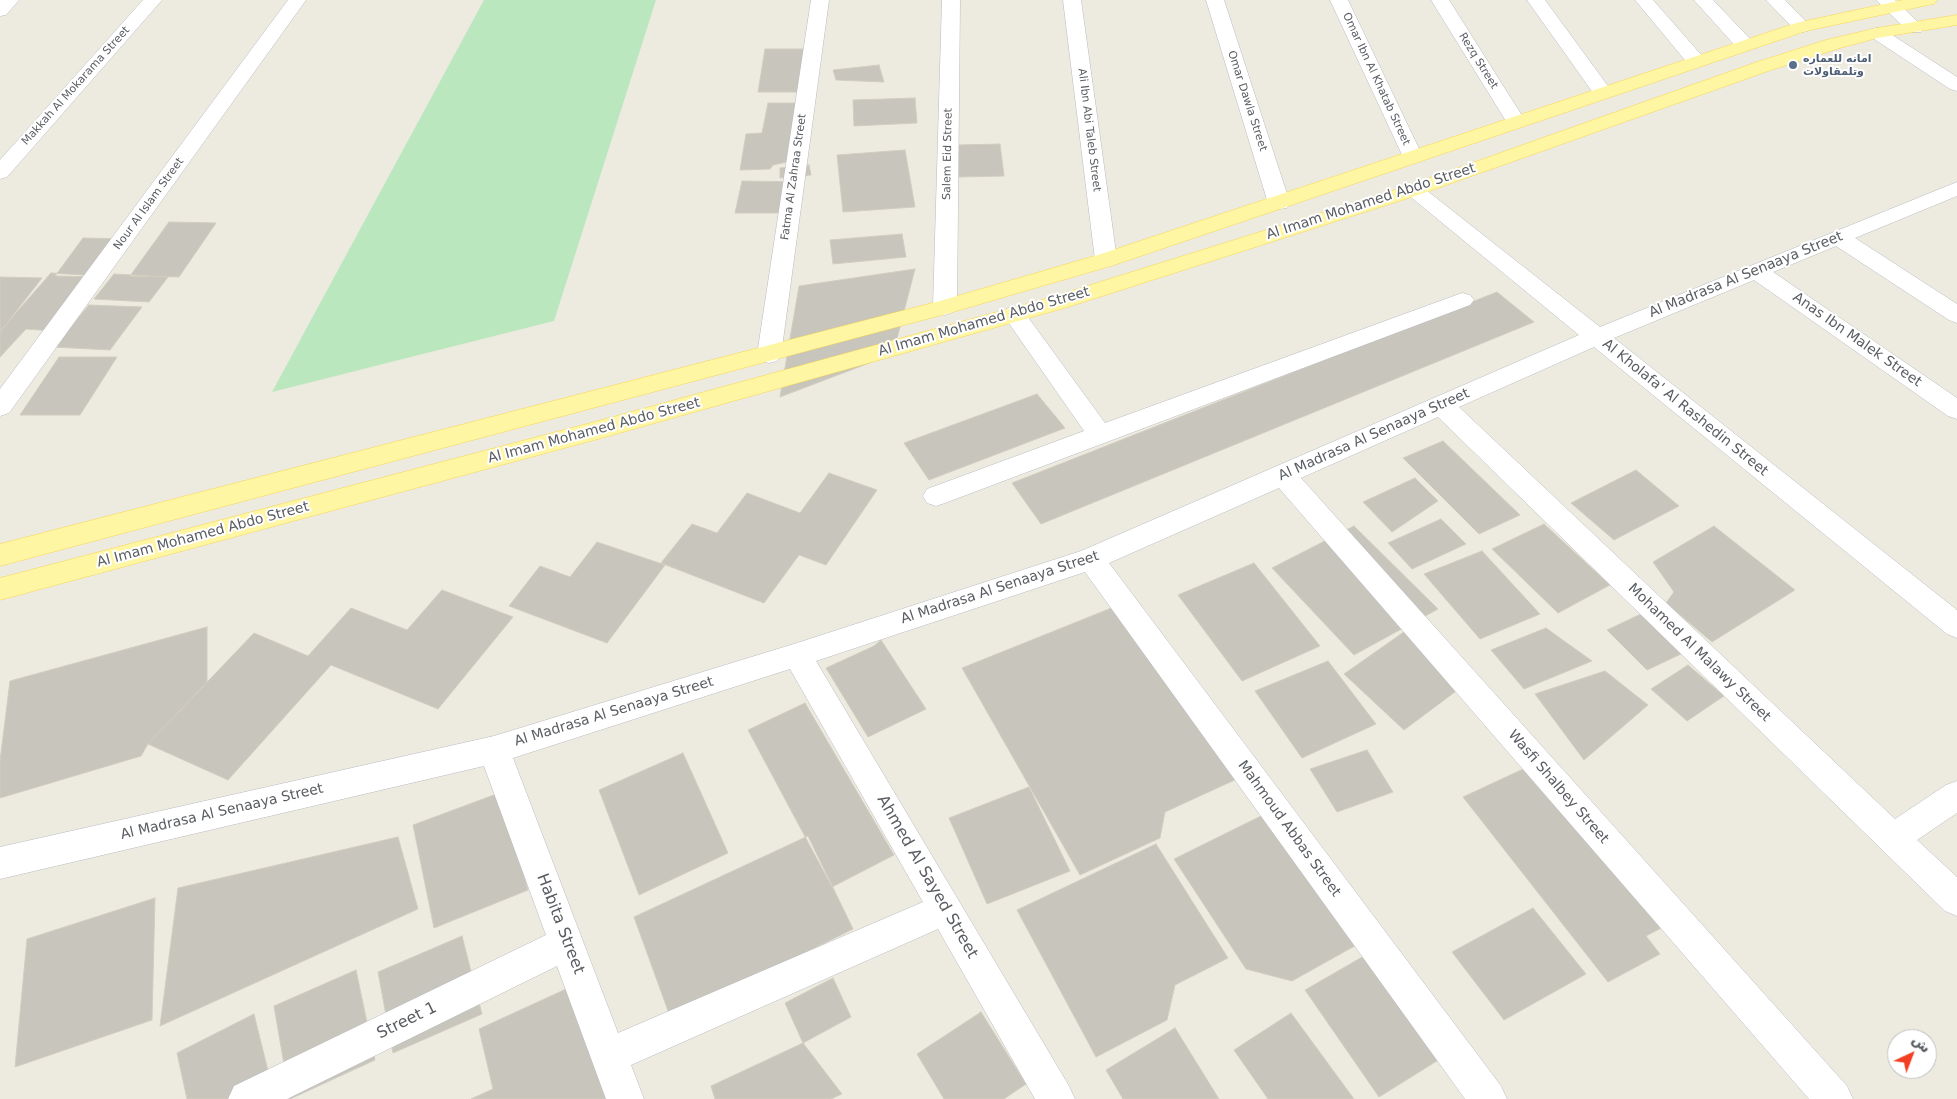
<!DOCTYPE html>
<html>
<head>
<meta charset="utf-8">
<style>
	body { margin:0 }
	#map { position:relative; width:1957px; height:1099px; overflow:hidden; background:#edebe0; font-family:"DejaVu Sans",Cairo,sans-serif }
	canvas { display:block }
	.north { position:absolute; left:1887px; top:1029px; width:50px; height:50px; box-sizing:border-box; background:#fff; border:1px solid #bdbec0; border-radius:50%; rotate:43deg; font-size:14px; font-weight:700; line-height:20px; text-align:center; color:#595d62 }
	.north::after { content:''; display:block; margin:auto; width:18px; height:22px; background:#f23f22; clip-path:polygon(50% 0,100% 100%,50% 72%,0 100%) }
</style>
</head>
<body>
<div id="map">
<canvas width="1957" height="1099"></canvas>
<div class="north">ش</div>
</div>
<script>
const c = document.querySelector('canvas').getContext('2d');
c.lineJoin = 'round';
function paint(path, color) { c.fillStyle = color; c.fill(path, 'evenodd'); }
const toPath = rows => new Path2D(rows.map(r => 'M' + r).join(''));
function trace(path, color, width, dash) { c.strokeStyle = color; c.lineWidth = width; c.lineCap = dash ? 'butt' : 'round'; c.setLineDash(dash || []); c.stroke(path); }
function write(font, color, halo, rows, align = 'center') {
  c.font = font + ' "DejaVu Sans",Cairo,sans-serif'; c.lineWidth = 4; c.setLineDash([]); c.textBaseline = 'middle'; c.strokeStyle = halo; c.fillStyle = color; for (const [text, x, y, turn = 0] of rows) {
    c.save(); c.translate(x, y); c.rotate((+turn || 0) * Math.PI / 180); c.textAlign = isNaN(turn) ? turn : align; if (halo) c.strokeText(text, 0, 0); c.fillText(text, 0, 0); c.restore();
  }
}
paint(toPath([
	[484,0,656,0,554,321,272,392]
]), '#bbe7be');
const building = toPath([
	[765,49,820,49,816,92,758,92,765,49],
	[879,65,884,82,836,80,833,70,879,65],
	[915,98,917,123,854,126,853,100,915,98],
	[768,103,813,103,806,158,773,165,770,169,740,170,746,134,762,133,768,103],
	[1000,144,1004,176,959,177,957,145,1000,144],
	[905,150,915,207,843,212,837,155,905,150],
	[809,165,811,175,780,178,780,168,809,165],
	[742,181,803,182,798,213,735,213,742,181],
	[169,222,216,223,179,277,130,276,169,222],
	[902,234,906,257,833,264,830,240,902,234],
	[83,238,129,239,102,277,55,276,83,238],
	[915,269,893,354,780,397,799,286,915,269],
	[51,273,99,276,53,331,26,329,0,357,0,331,51,273],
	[114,274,168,277,149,302,94,299,114,274],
	[0,277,42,278,0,332,0,277],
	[1497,292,1534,322,1041,524,1012,483,1497,292],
	[89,305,142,307,110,350,54,347,89,305],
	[59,357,117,357,80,415,20,415,59,357],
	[1037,394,1065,428,929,480,904,443,1037,394],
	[1443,441,1520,515,1479,534,1403,458,1443,441],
	[1636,470,1679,506,1614,540,1571,503,1636,470],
	[829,473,877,490,826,565,799,555,764,603,661,563,692,524,717,533,747,493,800,513,829,473],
	[1415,478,1438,501,1392,532,1363,502,1415,478],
	[1441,519,1466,544,1412,569,1388,543,1441,519],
	[1544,524,1610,585,1558,613,1492,549,1544,524],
	[1354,526,1438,609,1354,655,1272,568,1354,526],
	[1714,526,1795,590,1712,642,1666,603,1674,592,1653,562,1714,526],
	[597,542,665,565,607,643,509,606,540,566,570,577,597,542],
	[1482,551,1540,614,1480,639,1424,574,1482,551],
	[1254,563,1320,646,1242,681,1178,595,1254,563],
	[442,590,513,617,438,709,331,665,228,780,148,744,254,633,308,656,351,608,407,630,442,590],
	[1119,605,1239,778,1165,812,1160,838,1080,875,962,668,1119,605],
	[1641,614,1681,654,1647,670,1607,630,1641,614],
	[207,627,207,682,148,744,141,756,0,798,0,761,10,681,207,627],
	[1411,627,1471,680,1404,730,1344,674,1411,627],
	[1546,628,1592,661,1524,689,1491,650,1546,628],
	[881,640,926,709,868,737,826,668,874,646,881,640],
	[1328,661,1376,724,1302,758,1255,691,1328,661],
	[1688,665,1724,696,1687,721,1651,689,1688,665],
	[1605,671,1648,705,1584,760,1535,694,1605,671],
	[805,703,894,855,832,887,748,730,805,703],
	[1367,750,1393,792,1337,812,1310,769,1367,750],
	[683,753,728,853,639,895,599,790,683,753],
	[1547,758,1682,917,1646,936,1660,954,1608,982,1463,797,1547,758],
	[1029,787,1070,871,987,904,949,818,1029,787],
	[502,792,528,890,434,928,413,825,502,792],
	[1267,813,1360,943,1292,981,1246,969,1174,859,1267,813],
	[808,836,853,929,671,1019,634,917,808,836],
	[398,837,418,909,160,1026,178,888,398,837],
	[1156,844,1228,958,1175,985,1167,1020,1096,1057,1017,910,1156,844],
	[155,898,152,1020,15,1067,27,939,155,898],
	[1533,908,1586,974,1504,1020,1452,952,1533,908],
	[462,936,482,1014,393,1053,378,972,462,936],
	[1364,956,1440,1059,1379,1097,1305,990,1364,956],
	[356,970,375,1060,290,1099,274,1006,356,970],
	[833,978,851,1017,803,1043,785,1003,833,978],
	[577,984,611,1099,471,1099,493,1089,479,1029,577,984],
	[981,1012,1026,1084,1004,1099,944,1099,917,1054,981,1012],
	[1291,1013,1354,1099,1268,1099,1234,1050,1291,1013],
	[254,1014,272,1087,249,1099,187,1099,177,1053,254,1014],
	[1175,1028,1219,1099,1123,1099,1106,1070,1175,1028],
	[803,1043,842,1094,831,1099,715,1099,711,1086,803,1043]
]);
paint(building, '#c8c5bd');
trace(building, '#d2cdbe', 1);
const minor = toPath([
	[0,0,19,0,6,15,0,16,0,0],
	[143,0,162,0,7,177,0,179,0,160,143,0],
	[288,0,306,0,9,413,0,416,0,389,288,0],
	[811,0,829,0,781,355,777,361,769,363,761,361,757,355,811,0],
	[942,0,960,0,957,307,953,312,945,315,937,312,933,307,942,0],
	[1063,0,1081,0,1117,260,1114,265,1106,267,1098,265,1095,260,1063,0],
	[1206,0,1224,0,1290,203,1287,208,1279,209,1271,208,1268,203,1206,0],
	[1330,0,1348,0,1423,157,1420,161,1413,163,1406,161,1403,157,1330,0],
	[1431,0,1449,0,1526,122,1523,126,1509,126,1431,0],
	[1527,0,1545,0,1613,93,1610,97,1596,97,1527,0],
	[1635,0,1653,0,1703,57,1705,61,1703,65,1689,65,1635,0],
	[1694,0,1713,0,1752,41,1754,45,1752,49,1738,49,1694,0],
	[1766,0,1785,0,1811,27,1808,31,1802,32,1796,31,1766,0],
	[1876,0,1895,0,1924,28,1921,32,1909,32,1876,0],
	[1877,28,1883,29,1957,77,1957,91,1950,89,1871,37,1868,33,1871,29,1877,28],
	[1957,182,1957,196,1855,238,1957,304,1957,323,1949,320,1836,246,1773,272,1957,398,1957,419,1948,416,1754,280,1614,338,1957,610,1957,638,1947,634,1594,347,1459,407,1895,819,1946,785,1957,781,1957,813,1917,840,1957,877,1957,916,1945,911,1438,417,1301,478,1847,1086,1853,1099,1809,1099,1279,488,1109,563,1501,1086,1507,1099,1465,1099,1085,572,816,661,1069,1086,1075,1099,1035,1099,938,929,631,1065,644,1099,606,1099,557,966,287,1099,228,1099,234,1086,546,935,484,766,0,879,0,847,494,736,797,643,1081,551,1579,335,1407,194,1403,190,1407,186,1414,184,1421,186,1600,327,1957,182],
	[790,669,923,902,618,1033,513,758,790,669],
	[1462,293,1470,295,1474,300,1470,305,945,503,936,506,927,503,923,496,927,489,1084,431,1006,319,1002,314,1006,309,1014,306,1022,309,1105,423,1462,293]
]);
const major = toPath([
	[1903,0,1937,0,1934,4,1928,5,1806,31,1114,265,953,312,0,566,0,544,940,301,1098,255,1796,23,1903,0],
	[1957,15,1957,25,1877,38,1840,48,1771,70,1421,194,1068,307,598,439,0,600,0,578,598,421,1052,297,1407,186,1757,62,1826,40,1877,28,1957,15]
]);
trace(minor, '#b8bbc0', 1);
trace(major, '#f8d44e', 1);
paint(minor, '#fff');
paint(major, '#fff6a4');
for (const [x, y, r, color] of [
	[1793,65,5,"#5c6f8a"]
]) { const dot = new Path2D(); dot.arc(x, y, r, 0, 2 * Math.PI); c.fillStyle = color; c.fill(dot); trace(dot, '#fff', 2); }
write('bold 11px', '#4e5e75', '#fff', [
	["امانه للعماره",1803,59],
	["وتلمقاولات",1803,72]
], 'left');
write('11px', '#595d62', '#fff', [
	["Rezq Street",1478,61,58],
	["Omar Ibn Al Khatab Street",1376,79,65],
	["Makkah Al Mokarama Street",76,86,-48],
	["Omar Dawla Street",1247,101,72],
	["Ali Ibn Abi Taleb Street",1089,130,83],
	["Salem Eid Street",948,154,-89],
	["Fatma Al Zahraa Street",794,177,-82],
	["Nour Al Islam Street",149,204,-54]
]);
write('14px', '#595d62', '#fff', [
	["Al Imam Mohamed Abdo Street",1371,202,-18],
	["Al Madrasa Al Senaaya Street",1746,275,-22],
	["Al Imam Mohamed Abdo Street",984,322,-16],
	["Anas Ibn Malek Street",1857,340,35],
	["Al Kholafa' Al Rashedin Street",1685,408,39],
	["Al Imam Mohamed Abdo Street",594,431,-15],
	["Al Madrasa Al Senaaya Street",1374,435,-24],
	["Al Imam Mohamed Abdo Street",203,535,-15],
	["Al Madrasa Al Senaaya Street",1000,588,-18],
	["Mohamed Al Malawy Street",1699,653,44],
	["Al Madrasa Al Senaaya Street",614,712,-17],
	["Wasfi Shalbey Street",1558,787,49],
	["Al Madrasa Al Senaaya Street",222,812,-13],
	["Mahmoud Abbas Street",1289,829,54]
]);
write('16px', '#595d62', '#fff', [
	["Ahmed Al Sayed Street",927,877,60],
	["Habita Street",560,924,69],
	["Street 1",407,1021,-26]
]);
</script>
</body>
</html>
